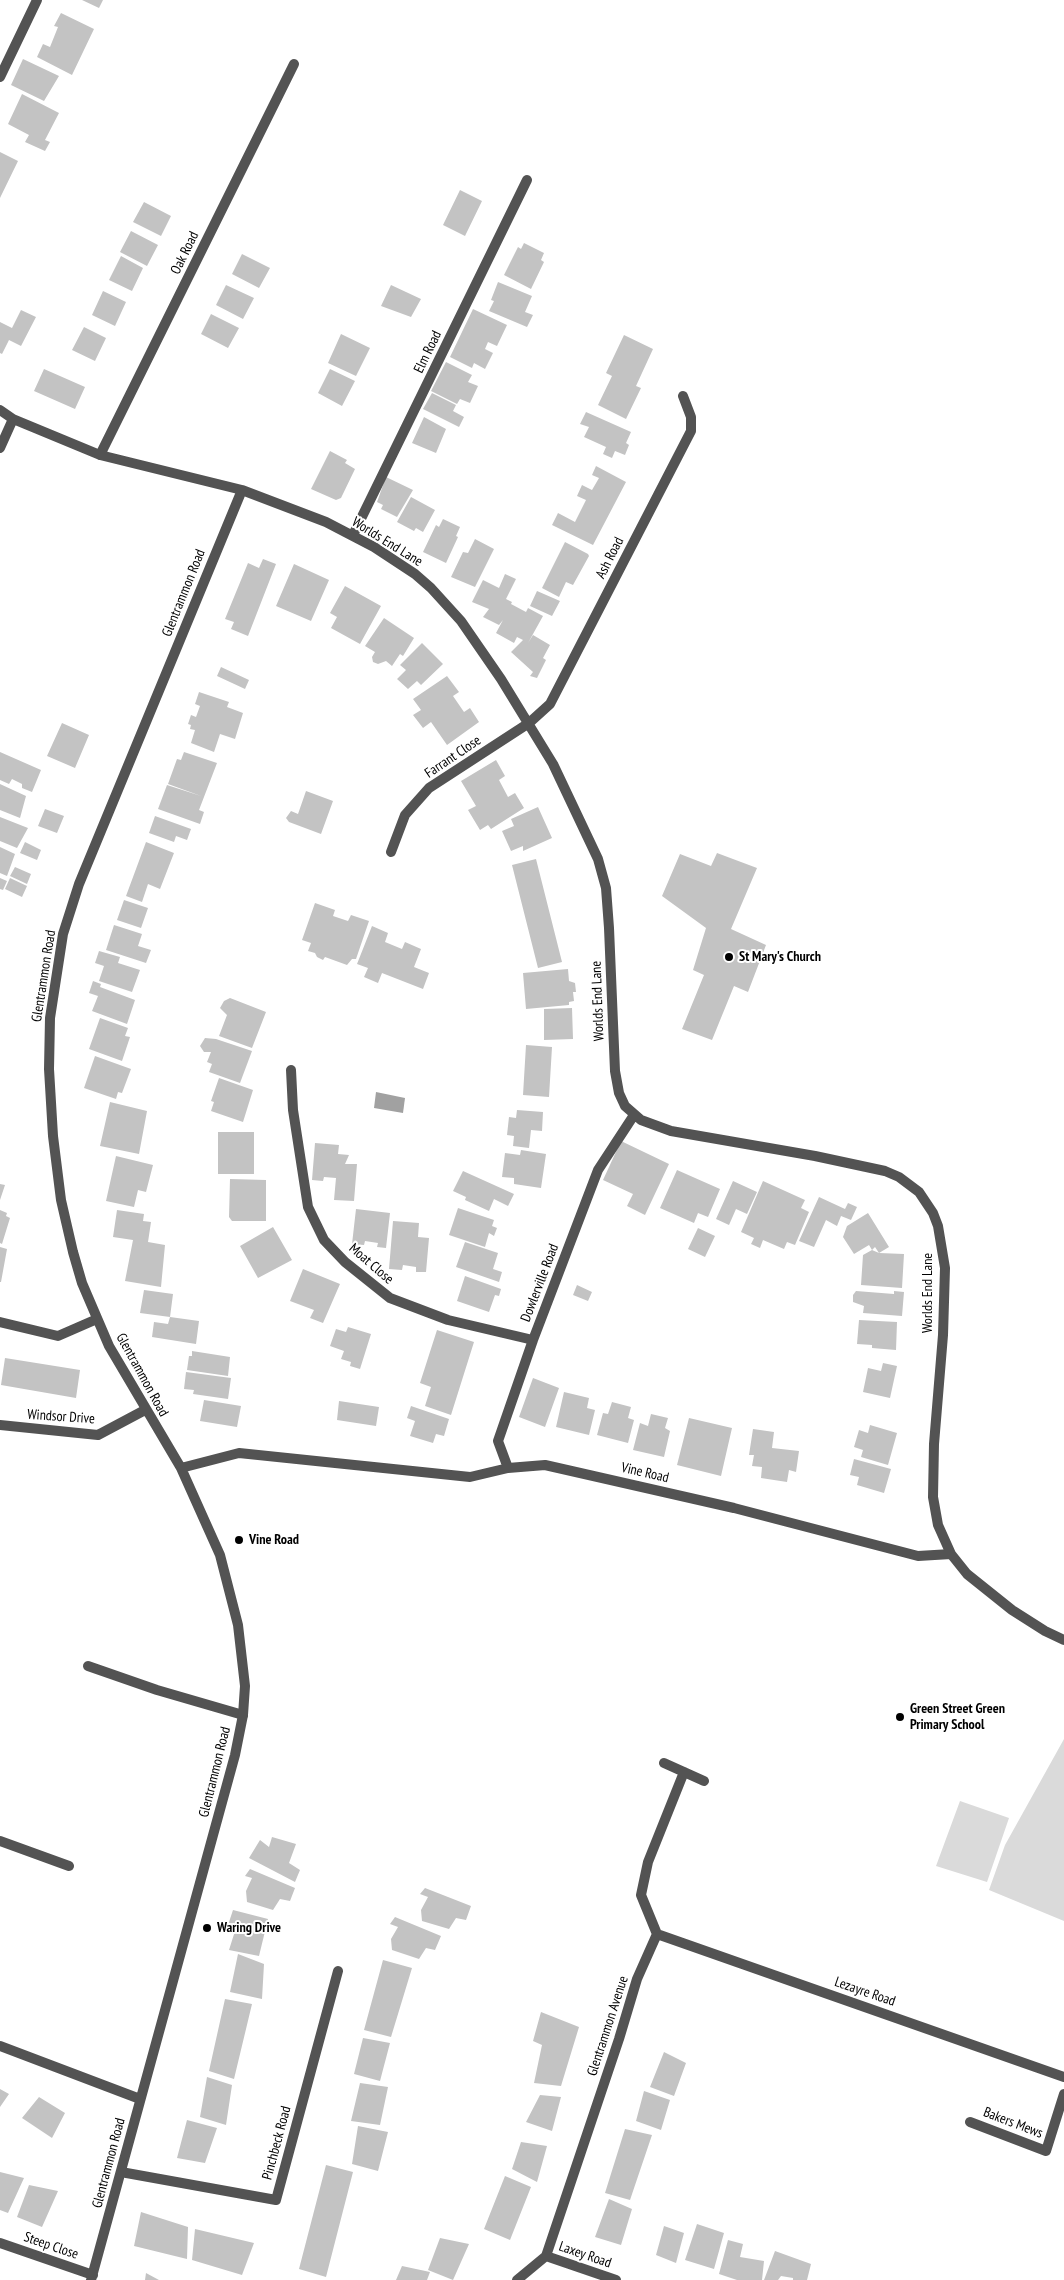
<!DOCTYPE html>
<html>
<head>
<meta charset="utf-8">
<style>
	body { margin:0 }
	canvas { display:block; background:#fff }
</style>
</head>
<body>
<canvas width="1064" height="2280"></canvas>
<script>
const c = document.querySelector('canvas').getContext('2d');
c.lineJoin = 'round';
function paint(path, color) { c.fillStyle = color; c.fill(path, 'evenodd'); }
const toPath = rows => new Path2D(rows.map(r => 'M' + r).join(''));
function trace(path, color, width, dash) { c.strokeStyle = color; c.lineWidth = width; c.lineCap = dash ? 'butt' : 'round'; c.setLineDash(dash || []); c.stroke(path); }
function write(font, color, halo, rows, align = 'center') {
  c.font = font + ' "PT Sans Narrow",sans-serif'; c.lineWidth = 4; c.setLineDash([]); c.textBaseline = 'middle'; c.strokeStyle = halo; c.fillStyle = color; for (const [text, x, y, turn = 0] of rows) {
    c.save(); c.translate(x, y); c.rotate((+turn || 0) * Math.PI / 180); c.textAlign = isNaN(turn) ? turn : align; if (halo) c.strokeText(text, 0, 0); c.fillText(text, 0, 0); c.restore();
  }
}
paint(toPath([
	[1064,1739,1064,1921,989,1890,1005,1845],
	[960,1801,1009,1818,987,1882,936,1866]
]), '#dadada');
paint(toPath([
	[376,1092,405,1098,403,1113,374,1108]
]), '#a1a1a1');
paint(toPath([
	[82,0,103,0,99,8],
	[61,13,94,29,72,75,37,57,43,44,50,47,58,27,54,26],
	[23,59,59,76,44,101,11,85],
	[22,94,59,113,45,140,50,142,45,151,25,142,29,135,8,124],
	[0,152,18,161,0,198],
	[460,190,482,201,465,236,443,225],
	[144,202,171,216,161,236,133,222],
	[131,231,158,245,147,266,120,252],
	[524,243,544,253,541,260,544,262,531,289,504,275,518,247,521,249],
	[242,254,270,268,259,288,232,274],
	[121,256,143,268,132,291,109,280],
	[498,282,532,296,525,312,533,315,527,327,489,311,494,301,491,300],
	[226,285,254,298,243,319,216,305],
	[391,285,421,299,411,317,381,306],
	[103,291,126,302,115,326,92,315],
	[473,309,507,325,497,346,488,342,485,349,493,353,485,369,474,363,472,368,450,357],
	[21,310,36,317,21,346,9,340,2,354,0,353,0,322,12,328],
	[211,314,239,328,228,348,201,334],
	[84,327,106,338,95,361,72,350],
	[341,334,370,348,356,376,328,363],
	[624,335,653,349,636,386,641,388,626,419,598,405,612,376,606,373],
	[446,362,472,375,468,382,478,386,470,403,460,399,457,404,431,391],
	[44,369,85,387,75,409,34,391],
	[330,369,355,381,342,406,318,393],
	[432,393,456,405,453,411,464,417,459,427,423,409],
	[586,412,631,432,626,443,629,445,625,455,615,451,612,458,603,454,606,447,584,437,589,427,580,424],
	[424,417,446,429,436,453,412,443],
	[330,451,347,460,345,463,355,469,341,498,336,500,311,489],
	[596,466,626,482,593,545,552,525,558,513,575,522,586,500,577,496,582,485,592,490,599,478,592,475],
	[386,477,413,490,397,517,381,509,383,505,377,502],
	[411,497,435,510,423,532,416,528,414,531,397,522],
	[443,519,460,527,456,536,458,537,446,563,423,552,436,525,439,527],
	[475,539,494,549,475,587,451,577,463,552,468,553],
	[565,542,588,554,589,556,573,585,566,582,559,597,542,588],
	[263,559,276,564,248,636,231,629,234,622,225,619,248,563,259,568],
	[294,564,329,580,311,621,276,606],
	[505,574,516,579,506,599,512,602,511,604,526,612,528,608,543,616,528,643,533,635,550,645,543,658,546,660,537,678,530,676,533,672,511,652,523,640,517,637,514,643,496,633,503,620,499,625,483,617,489,609,472,602,483,580,499,588],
	[345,586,381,606,360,644,331,628,337,617,330,613],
	[537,591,560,601,552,616,530,606],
	[384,618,414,638,403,656,400,654,392,666,386,661,378,664,373,662,372,657,375,652,365,646],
	[422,643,443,664,421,685,417,681,408,689,397,679,406,670,400,665],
	[221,667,249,680,245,689,217,676],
	[447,676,459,692,453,696,464,712,470,708,479,722,447,745,431,722,423,728,413,715,421,710,413,699],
	[199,692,229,702,227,707,243,713,235,739,220,734,214,752,191,743,195,730,190,729,191,725,188,724,191,715,196,717,200,706,195,704],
	[62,723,89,735,75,768,47,756],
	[0,752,41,770,32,792,22,788,22,784,12,779,9,784,0,780],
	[184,752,217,763,199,810,204,812,200,824,158,809,167,785,201,796,168,784,177,759,181,760],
	[496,760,505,776,499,780,508,797,515,793,524,808,491,829,488,825,480,830,468,810,476,806,461,781],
	[0,784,26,796,20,818,0,810],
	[306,791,333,801,321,834,289,822,286,818,291,811,298,814],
	[538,807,552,838,523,851,523,846,511,851,502,831,514,826,511,819],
	[45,809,64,816,57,833,38,826],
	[155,816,191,829,187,840,176,836,174,842,149,833],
	[0,817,28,828,17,848,0,841],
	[25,842,41,850,37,860,20,853],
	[146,842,174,853,160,889,148,884,142,902,126,896],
	[0,847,15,854,7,876,0,873],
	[717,853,757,868,731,929,766,945,748,992,734,986,712,1040,682,1029,704,975,693,970,706,928,662,896,680,854,711,866],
	[536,859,562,962,538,968,512,865],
	[15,867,31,874,27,884,10,876],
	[0,878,7,881,3,890,0,889],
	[10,878,27,886,22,897,5,889],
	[124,900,148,908,141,928,117,920],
	[315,903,335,910,333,916,348,921,351,915,369,921,356,959,352,959,347,965,325,957,323,960,317,957,315,953,308,951,311,943,302,940],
	[114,925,142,934,138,946,151,950,146,963,106,950],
	[372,926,388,933,385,942,402,949,405,942,421,949,414,967,429,973,423,989,382,973,378,983,364,977,368,968,357,964],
	[99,951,120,957,118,963,140,970,132,992,99,981,104,966,95,963],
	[568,969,569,981,575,983,576,992,573,992,574,1001,569,1002,569,1005,526,1009,523,973],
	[93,981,101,984,100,987,135,1000,127,1024,92,1011,98,996,89,993],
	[230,998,266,1012,252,1048,219,1036,227,1015,220,1008,224,1001],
	[572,1008,573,1039,544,1040,544,1009],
	[100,1018,128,1028,125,1036,130,1037,122,1061,89,1049],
	[205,1038,216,1039,252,1051,240,1083,209,1072,212,1064,207,1062,211,1052,204,1052,200,1046],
	[526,1045,552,1047,549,1097,523,1095],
	[95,1056,131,1069,122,1093,118,1092,116,1099,84,1088],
	[219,1078,253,1090,243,1122,211,1111,214,1102,211,1101],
	[110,1102,147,1111,139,1154,100,1146],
	[517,1110,543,1112,542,1131,531,1130,529,1148,513,1146,514,1136,507,1135,509,1117,516,1118],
	[218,1132,254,1132,254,1174,218,1174],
	[621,1141,669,1164,645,1215,627,1206,633,1194,603,1180],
	[315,1143,339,1145,338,1154,349,1155,345,1164,357,1164,354,1201,334,1200,336,1178,324,1177,323,1181,312,1180],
	[521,1150,546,1154,541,1188,514,1184,514,1178,502,1177,505,1153,520,1155],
	[116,1156,153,1165,146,1192,138,1190,134,1207,106,1201],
	[677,1170,720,1189,708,1217,698,1213,694,1223,660,1208],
	[463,1171,514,1194,508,1206,494,1199,489,1211,465,1200,466,1197,453,1191],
	[230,1179,266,1180,266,1221,232,1221,229,1217],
	[733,1181,757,1192,747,1214,736,1209,729,1225,716,1219],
	[763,1181,805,1200,801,1208,809,1212,795,1245,787,1242,784,1249,763,1240,760,1248,751,1244,754,1238,741,1232],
	[0,1184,5,1185,0,1200],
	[819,1197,845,1209,848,1203,857,1207,851,1220,841,1216,837,1226,826,1220,814,1247,799,1241],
	[458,1208,494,1220,492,1226,497,1228,494,1236,489,1233,485,1247,449,1235],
	[356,1209,390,1213,386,1248,377,1247,378,1243,365,1241,364,1245,352,1244],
	[0,1210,7,1213,6,1216,10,1218,2,1244,0,1243],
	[117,1210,144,1214,143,1221,151,1222,148,1242,165,1245,161,1287,125,1281,133,1240,113,1237],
	[868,1213,889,1247,879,1253,875,1247,872,1250,869,1245,854,1254,843,1237,847,1226],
	[393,1221,419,1223,418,1237,429,1238,426,1272,416,1272,416,1267,403,1265,402,1270,389,1269],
	[273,1227,292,1260,258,1278,240,1246],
	[698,1228,715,1236,705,1257,688,1249],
	[465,1242,498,1253,493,1269,502,1272,499,1282,456,1267],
	[0,1247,7,1249,1,1282,0,1282],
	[872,1250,879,1253,904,1254,902,1288,861,1285,863,1255],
	[303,1269,340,1284,323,1323,310,1318,314,1310,290,1301],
	[465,1276,501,1289,499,1296,495,1295,489,1312,457,1301],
	[577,1285,592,1292,588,1301,573,1295],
	[144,1290,173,1294,170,1317,140,1313],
	[856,1291,894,1294,894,1291,904,1292,902,1316,863,1313,864,1306,853,1302,853,1295],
	[170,1317,199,1321,196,1344,152,1337,154,1322,168,1324],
	[859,1320,897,1322,896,1350,872,1348,872,1345,857,1344],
	[348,1327,371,1334,360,1369,350,1366,351,1362,341,1359,344,1351,330,1346,336,1329,346,1332],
	[437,1330,474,1342,451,1415,425,1406,431,1387,420,1383],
	[192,1351,230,1357,228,1376,187,1370,189,1356,192,1356],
	[5,1358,80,1370,76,1398,1,1385],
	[883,1363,897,1366,890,1398,863,1392,868,1368,881,1371],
	[186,1372,231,1378,228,1399,193,1394,194,1390,184,1389],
	[533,1378,559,1388,545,1427,519,1417],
	[564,1392,589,1398,587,1408,595,1410,589,1435,556,1427],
	[204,1400,241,1406,237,1427,200,1421],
	[339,1401,379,1407,376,1426,337,1420],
	[612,1402,631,1407,628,1418,634,1420,628,1443,597,1435,603,1413,608,1414],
	[411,1406,449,1419,444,1436,436,1434,433,1443,410,1436,415,1421,407,1418],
	[651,1414,668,1418,665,1428,670,1431,664,1457,633,1450,640,1423,648,1426],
	[689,1418,732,1428,721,1476,677,1465],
	[870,1425,897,1433,888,1465,861,1457,863,1450,854,1447,859,1430,868,1433],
	[753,1429,774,1432,772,1448,799,1451,796,1472,789,1470,787,1482,761,1478,762,1467,752,1466,754,1455,749,1455],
	[854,1459,891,1469,884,1493,857,1485,859,1477,850,1475],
	[272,1837,296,1844,289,1863,300,1870,295,1882,249,1858,260,1840,269,1847],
	[250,1869,295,1888,290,1901,280,1899,273,1910,247,1902,246,1891,252,1878,245,1876],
	[425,1888,471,1906,466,1920,456,1918,449,1929,422,1921,421,1910,428,1897,420,1894],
	[233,1910,268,1919,259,1956,229,1950,235,1931,227,1928],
	[395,1917,441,1936,435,1950,426,1948,419,1959,392,1950,391,1939,398,1927,390,1924],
	[238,1954,264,1964,262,1999,230,1992],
	[383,1960,412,1968,391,2037,364,2030],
	[225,1999,252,2004,234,2079,209,2071],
	[541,2012,579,2027,561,2086,534,2083,542,2045,533,2041],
	[363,2038,390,2043,380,2081,354,2074],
	[664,2052,686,2063,674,2096,650,2087],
	[207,2077,232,2085,226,2125,200,2117],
	[360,2083,388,2087,380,2125,351,2121],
	[0,2089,9,2094,0,2107],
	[644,2091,670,2100,661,2130,636,2121],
	[540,2095,561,2097,552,2131,526,2122],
	[39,2097,65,2113,52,2138,22,2118],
	[187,2120,217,2128,205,2163,177,2158],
	[358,2126,388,2132,378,2171,352,2164],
	[625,2129,652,2135,630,2200,605,2193],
	[521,2142,547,2146,537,2182,512,2169],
	[326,2165,353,2172,326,2277,299,2269],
	[0,2172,24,2178,8,2213,0,2210],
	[505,2176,531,2187,510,2240,484,2229],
	[29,2185,58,2191,42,2227,17,2217],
	[609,2199,632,2209,621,2245,595,2237],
	[141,2212,188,2227,187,2259,134,2246],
	[697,2224,724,2233,714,2269,685,2260],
	[664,2226,684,2233,676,2263,656,2255],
	[195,2229,254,2243,242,2275,192,2260],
	[440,2238,469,2244,453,2280,428,2270],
	[728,2240,743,2244,740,2257,764,2261,762,2280,737,2280,719,2274],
	[775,2251,811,2264,807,2280,793,2280,793,2278,781,2276,778,2280,764,2280],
	[402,2266,430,2272,427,2280,396,2280],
	[146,2273,159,2280,145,2280]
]), '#c3c3c3');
trace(toPath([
	[88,1666,157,1690,243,1715]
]), '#535353', 10);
trace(toPath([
	[0,77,37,0],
	[0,410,13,419,100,455,242,490,326,522,374,547,415,574,431,588,461,621,501,679,553,764,598,859,606,888,609,928,615,1071,619,1093,625,1106,641,1120,671,1131,815,1156,885,1171,899,1177,919,1192,933,1213,938,1226,945,1268,943,1335,934,1444,933,1497,938,1525,951,1554,967,1574,1012,1610,1045,1631,1064,1640],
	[0,448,13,419],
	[100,455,294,64],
	[353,535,527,180],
	[391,852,405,815,429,788,529,723,550,704,691,431,691,417,683,396],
	[291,1070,293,1110,308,1207,324,1240,345,1262,390,1298,448,1320,533,1340],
	[0,1322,58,1336,97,1319],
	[0,1425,98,1435,145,1410],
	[181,1468,239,1453,470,1477,508,1468,545,1465,734,1508,918,1556,951,1554],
	[508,1468,498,1441,533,1340,598,1170,634,1115],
	[664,1763,704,1781],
	[0,1841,69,1866],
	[657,1934,1064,2077],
	[0,2046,140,2099],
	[970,2122,1046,2151,1064,2094],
	[121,2172,276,2200,338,1971],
	[0,2243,93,2275],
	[546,2256,616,2280],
	[91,2280,235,1755,243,1715,245,1686,238,1625,220,1555,181,1468,109,1346,82,1283,73,1252,61,1200,53,1136,49,1069,50,1018,63,934,79,884,242,490],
	[517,2280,546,2256,619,2039,637,1979,657,1934,641,1895,648,1862,684,1772]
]), '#535353', 10);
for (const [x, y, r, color] of [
	[729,957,5,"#000"],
	[239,1540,5,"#000"],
	[900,1717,5,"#000"],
	[207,1928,5,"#000"]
]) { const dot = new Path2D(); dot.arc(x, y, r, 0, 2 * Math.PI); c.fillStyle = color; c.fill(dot); trace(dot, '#fff', 2); }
write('14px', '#000', '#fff', [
	["Oak Road",185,253,-64],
	["Elm Road",428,352,-64],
	["Worlds End Lane",387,542,32],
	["Ash Road",610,558,-63],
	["Glentrammon Road",184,593,-68],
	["Farrant Close",453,757,-34],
	["Glentrammon Road",44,976,-81],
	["Worlds End Lane",598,1001,-92],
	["Moat Close",371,1264,41],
	["Dowlerville Road",540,1283,-69],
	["Worlds End Lane",928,1293,-90],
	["Glentrammon Road",142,1375,61],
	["Windsor Drive",61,1417,4],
	["Vine Road",645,1473,13],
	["Glentrammon Road",215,1772,-76],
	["Lezayre Road",865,1992,19],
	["Glentrammon Avenue",608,2026,-72],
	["Bakers Mews",1013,2123,21],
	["Pinchbeck Road",277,2143,-75],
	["Glentrammon Road",109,2163,-75],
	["Steep Close",51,2246,19],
	["Laxey Road",585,2255,19]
]);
write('bold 14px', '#000', '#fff', [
	["St Mary's Church",739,957],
	["Vine Road",249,1540],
	["Green Street Green",910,1709],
	["Primary School",910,1725],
	["Waring Drive",217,1928]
], 'left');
</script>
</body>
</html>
